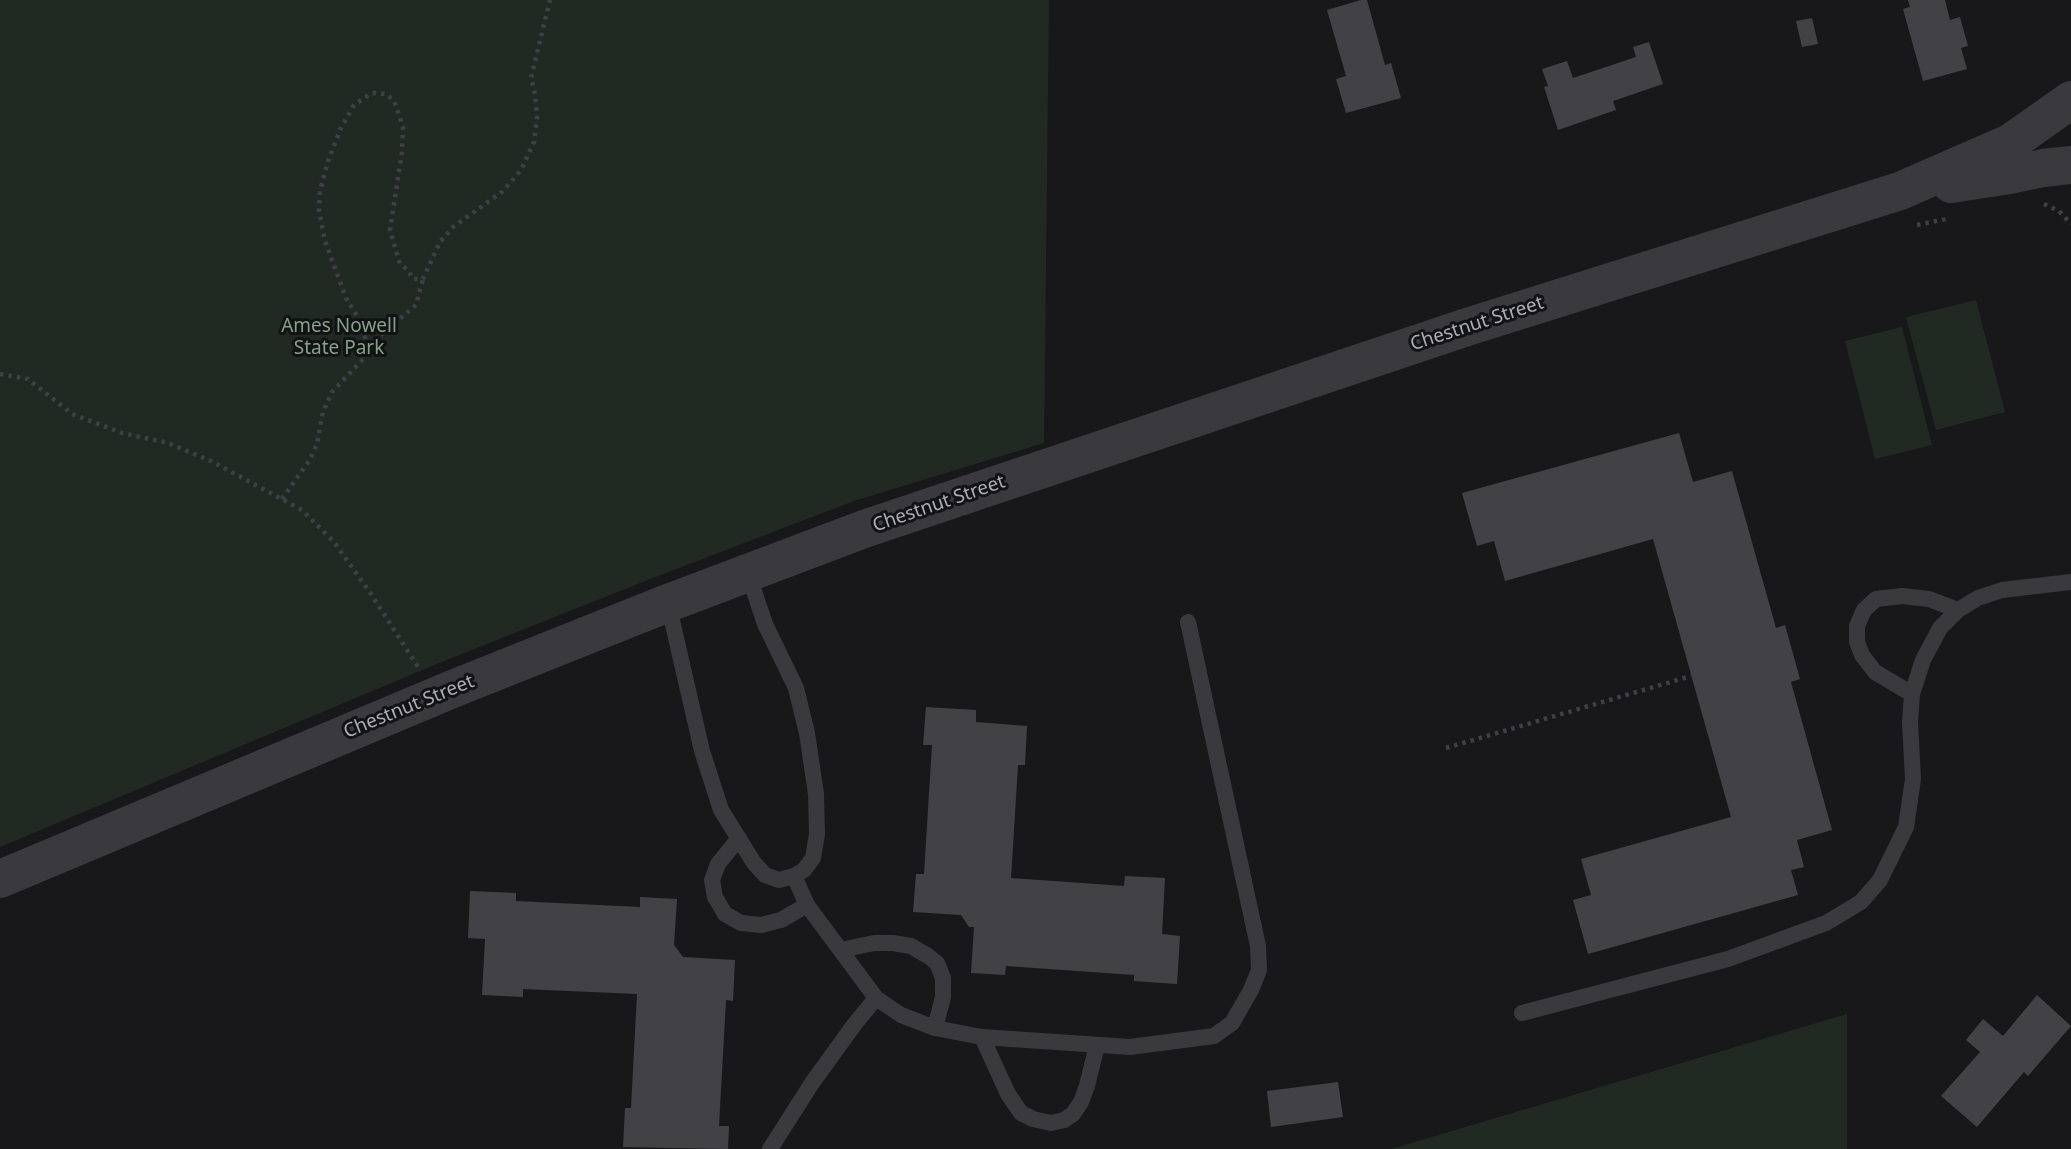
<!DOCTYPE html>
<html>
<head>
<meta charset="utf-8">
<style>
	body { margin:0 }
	canvas { display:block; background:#181719 }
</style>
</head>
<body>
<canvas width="2071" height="1149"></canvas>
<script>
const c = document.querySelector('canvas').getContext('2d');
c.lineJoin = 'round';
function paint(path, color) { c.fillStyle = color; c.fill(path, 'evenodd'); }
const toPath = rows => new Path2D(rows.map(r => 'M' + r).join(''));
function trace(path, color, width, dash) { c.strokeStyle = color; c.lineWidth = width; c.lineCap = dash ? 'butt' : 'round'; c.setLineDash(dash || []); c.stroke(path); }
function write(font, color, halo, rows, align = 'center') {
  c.font = font + ' "Noto Sans",sans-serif'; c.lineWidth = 6; c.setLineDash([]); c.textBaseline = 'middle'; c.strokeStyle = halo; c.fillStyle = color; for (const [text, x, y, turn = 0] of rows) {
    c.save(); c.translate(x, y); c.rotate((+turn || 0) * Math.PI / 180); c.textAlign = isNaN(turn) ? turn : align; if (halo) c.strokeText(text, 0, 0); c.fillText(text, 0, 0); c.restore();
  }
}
paint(toPath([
	[0,0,1049,0,1044,443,854,501,653,578,444,661,0,847],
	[1976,300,2005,412,1936,430,1906,317],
	[1902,327,1932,445,1875,459,1845,341],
	[1847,1014,1847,1149,1391,1149]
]), '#212923');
paint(toPath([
	[1361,0,1367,0,1385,65,1391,63,1401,98,1346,113,1336,79,1346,76,1327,10],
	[1908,0,1945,0,1950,20,1960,17,1968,46,1961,48,1967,69,1923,81,1903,9,1910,7],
	[1812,18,1818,44,1802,47,1796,21],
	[1649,42,1663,84,1613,101,1616,110,1558,130,1544,87,1548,86,1542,69,1567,61,1573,78,1636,57,1633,47],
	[1679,433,1693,482,1732,471,1776,628,1785,625,1800,679,1791,682,1832,830,1797,840,1804,867,1791,870,1798,895,1588,954,1573,900,1591,895,1581,859,1731,817,1653,539,1505,581,1494,541,1477,546,1462,493],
	[926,707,976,710,976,722,1027,726,1025,765,1018,765,1011,878,1124,886,1125,876,1165,878,1162,934,1180,936,1177,984,1134,981,1134,975,1006,966,1005,975,971,973,974,927,969,927,961,915,913,912,916,874,924,874,932,745,923,745],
	[470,891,516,893,516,901,640,907,640,897,677,899,674,945,683,957,735,960,733,1001,726,1000,719,1126,729,1126,728,1149,623,1147,625,1108,631,1108,637,994,523,989,523,997,482,995,485,939,468,938],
	[2037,995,2071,1026,2028,1076,2024,1072,1977,1127,1941,1096,1980,1052,1966,1040,1983,1019,2003,1036],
	[1338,1082,1343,1117,1271,1127,1267,1091]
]), '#424246');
trace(toPath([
	[2044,204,2059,211,2071,224],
	[1917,225,1946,219],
	[368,346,416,305,423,279],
	[0,374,28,379,72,414,122,433,168,443,211,461,302,510,334,542,371,594,418,667],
	[282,499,309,461,317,444,323,412,332,392,365,357,368,347,360,321,346,298,325,241,319,211,320,191,328,161,341,128,354,105,372,93,386,94,394,101,403,127,402,152,390,230,400,264,408,270,413,279,423,279,440,242,453,227,502,192,521,170,534,142,537,117,535,94,531,78,550,0],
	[1446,748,1691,676]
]), '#3f4045', 4.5, [3.5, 5]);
trace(toPath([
	[668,603,702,751,721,810,754,863,765,875,779,880,794,876,804,870,813,858,817,834,816,794,807,733,796,688,765,624,748,573],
	[1912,694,1875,672,1862,655,1857,642,1857,626,1864,610,1876,599,1902,596,1929,599,1958,610],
	[739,838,718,864,712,880,715,897,725,914,741,923,761,925,781,920,807,905],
	[794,876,807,905,876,998,901,1015,935,1028,982,1037,1130,1047,1214,1036,1232,1023,1251,990,1259,970,1258,946,1188,622],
	[841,950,874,943,893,943,911,946,928,956,937,963,943,978,943,997,935,1028],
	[1522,1013,1728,959,1826,923,1861,902,1880,880,1906,827,1913,779,1910,722,1912,694,1923,660,1940,628,1958,610,1978,598,2002,590,2071,582],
	[982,1037,1008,1094,1021,1113,1033,1119,1051,1123,1064,1120,1073,1114,1081,1102,1087,1086,1097,1045],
	[770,1149,812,1083,854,1025,876,998]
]), '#39393e', 16);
trace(toPath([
	[1951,184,2010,175,2043,168,2071,165],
	[0,879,455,688,663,605,864,529,1467,327,1900,191,2010,143,2071,100]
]), '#39393e', 38);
write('19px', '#aaaeb9', '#131214', [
	["Chestnut Street",1477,324,-18],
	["Chestnut Street",939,504,-19],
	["Chestnut Street",409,707,-22]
]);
write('19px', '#82a385', '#131214', [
	["Ames Nowell",339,327],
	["State Park",339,349]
]);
</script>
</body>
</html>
